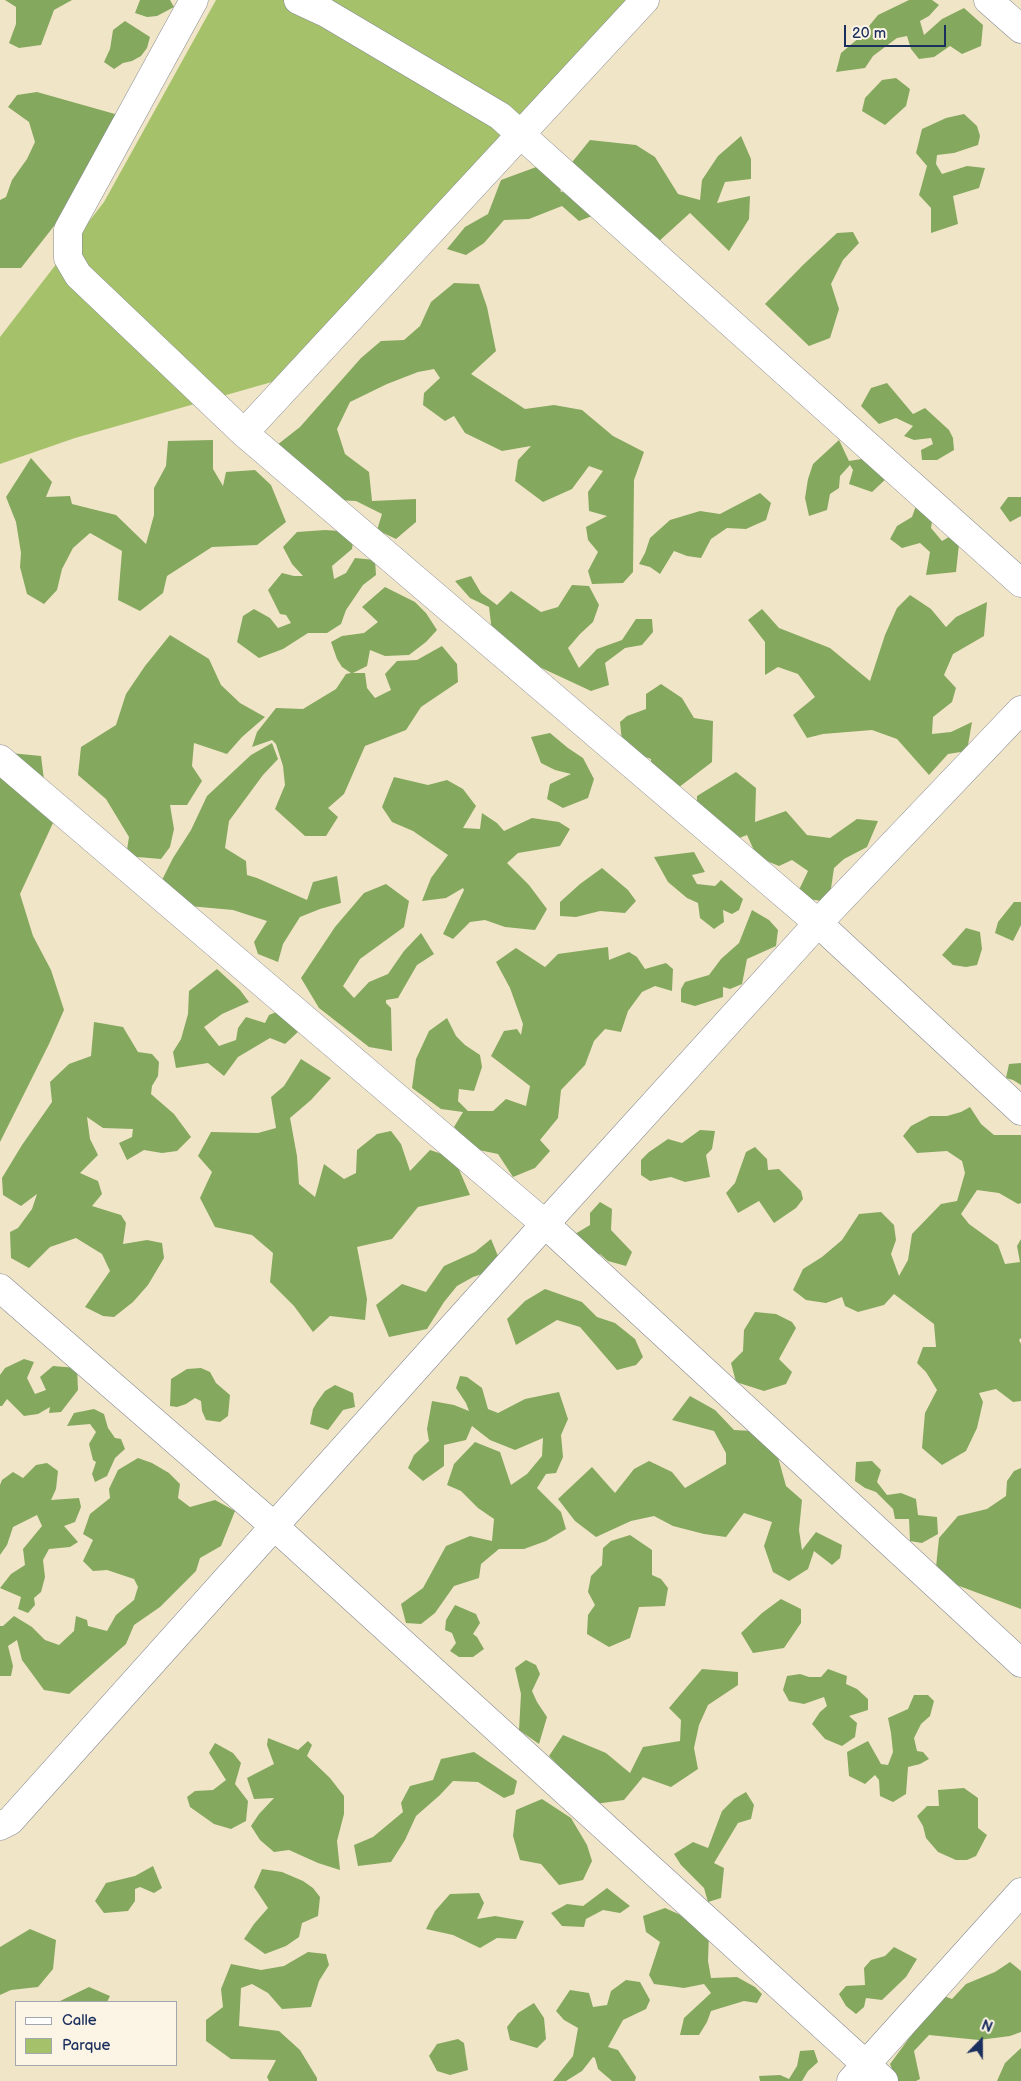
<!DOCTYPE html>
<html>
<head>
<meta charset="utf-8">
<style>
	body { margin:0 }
	#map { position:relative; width:1021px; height:2081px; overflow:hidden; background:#f1e5c8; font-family:"Balsamiq Sans",sans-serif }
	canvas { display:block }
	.legend { position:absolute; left:15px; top:2001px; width:162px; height:65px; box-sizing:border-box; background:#fcf5e5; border:1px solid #a2a6af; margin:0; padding:6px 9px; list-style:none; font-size:15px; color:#1b2f5e }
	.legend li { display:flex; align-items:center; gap:10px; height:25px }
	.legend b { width:25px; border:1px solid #a2a6af }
	.north { position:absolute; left:956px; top:2016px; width:50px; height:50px; -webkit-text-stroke:4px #fcf5e5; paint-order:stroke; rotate:22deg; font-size:14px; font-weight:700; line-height:20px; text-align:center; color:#1b2f5e }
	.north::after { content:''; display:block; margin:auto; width:18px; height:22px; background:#1b2f5e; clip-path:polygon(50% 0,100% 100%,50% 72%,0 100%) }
	.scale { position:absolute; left:844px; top:25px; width:102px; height:22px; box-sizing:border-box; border:2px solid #1b2f5e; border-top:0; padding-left:6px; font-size:15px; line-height:18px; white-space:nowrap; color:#1b2f5e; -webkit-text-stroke:4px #fcf5e5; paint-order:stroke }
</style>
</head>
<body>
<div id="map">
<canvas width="1021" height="2081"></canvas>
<ul class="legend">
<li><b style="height:6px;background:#fff"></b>Calle</li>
<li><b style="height:14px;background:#a5c26a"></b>Parque</li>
</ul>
<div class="north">N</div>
<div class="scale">20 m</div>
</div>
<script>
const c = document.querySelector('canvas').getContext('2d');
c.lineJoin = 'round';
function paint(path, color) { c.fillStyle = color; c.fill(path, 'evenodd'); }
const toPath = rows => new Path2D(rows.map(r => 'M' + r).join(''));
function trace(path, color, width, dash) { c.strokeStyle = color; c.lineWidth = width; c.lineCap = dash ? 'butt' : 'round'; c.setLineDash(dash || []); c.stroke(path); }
paint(toPath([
	[216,0,635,0,300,374,75,438,0,464,0,337,104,202]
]), '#a5c26a');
paint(toPath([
	[5,0,72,0,54,10,41,45,19,48,9,43,16,24,16,7],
	[140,0,170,0,174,7,157,16,147,17,135,13],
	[909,0,932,0,939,5,929,16,920,21,924,35,942,19,964,8,983,25,981,46,962,54,950,46,934,57,919,59,911,49,907,36,897,38,873,56,865,68,836,72,841,53,860,37,878,15],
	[125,21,150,37,147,48,141,56,132,61,123,63,114,69,104,62,110,49,113,30],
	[896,78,910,89,906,106,885,125,862,111,865,98,882,80],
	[37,92,122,116,80,193,21,268,0,268,0,200,6,197,12,180,27,159,35,142,29,122,8,107,17,95],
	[964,114,977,126,980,136,978,145,954,153,937,155,936,164,942,174,967,166,985,168,979,188,953,196,958,224,931,233,931,208,919,195,927,166,916,153,922,129,946,118],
	[741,136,751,159,751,179,725,182,717,203,750,196,749,219,729,251,690,213,657,243,600,213,579,221,562,206,529,219,504,220,484,243,466,255,447,249,465,227,488,214,501,180,539,166,553,170,561,192,586,193,569,166,590,140,636,145,655,157,678,194,700,200,702,180,718,156],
	[853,232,859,243,843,260,831,284,839,309,830,338,809,346,765,304,803,265,837,233],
	[454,283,479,284,487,307,496,351,471,374,525,409,554,405,582,410,613,436,644,452,634,480,633,572,623,583,592,584,588,571,598,552,588,540,586,527,607,516,589,511,588,492,603,471,589,466,572,489,543,502,515,481,518,460,531,446,502,451,465,433,454,416,445,421,423,405,424,393,440,378,434,369,418,372,387,384,350,402,337,429,345,454,369,472,372,501,416,499,416,522,396,539,377,530,382,514,356,501,333,500,277,445,300,427,361,358,381,341,404,340,420,326,431,302],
	[887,383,913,414,925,408,949,430,953,438,954,450,937,460,922,460,921,450,933,444,931,438,914,440,904,436,913,426,896,418,879,424,861,406,871,388],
	[213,440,213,469,223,486,226,472,255,470,271,485,286,522,257,545,212,547,167,576,163,593,140,611,118,600,122,551,90,533,73,548,62,569,57,590,44,604,27,594,20,567,21,553,16,522,6,497,31,458,52,482,46,497,70,496,72,504,116,515,146,544,154,515,154,488,166,466,168,441],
	[839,440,849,461,868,458,888,477,872,492,849,484,853,470,850,465,840,476,839,488,830,494,827,510,809,516,805,498,808,479,813,464],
	[760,493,771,503,766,520,746,529,727,528,711,539,701,558,687,556,674,551,660,574,650,567,639,564,645,553,650,538,670,520,700,511,720,514],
	[1008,497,1021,497,1021,516,1010,522,1000,508],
	[917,503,933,515,931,528,942,541,954,534,959,544,956,572,926,575,930,552,920,543,902,548,890,539,897,526,912,517],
	[325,530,340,531,354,535,352,549,332,566,334,579,346,573,355,558,375,560,376,575,363,585,346,610,341,624,327,633,308,633,283,649,259,658,237,642,243,616,254,609,270,618,278,628,291,623,286,615,280,614,268,590,282,573,294,576,303,576,292,564,283,547,297,532],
	[471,576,481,593,497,605,511,591,541,612,558,607,572,585,589,586,599,605,593,622,580,634,568,648,579,668,597,649,622,640,636,619,652,619,653,632,642,645,625,648,605,663,609,685,591,691,533,664,492,632,489,607,470,598,455,581],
	[385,587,415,602,426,613,437,630,426,642,409,655,385,656,370,650,367,666,353,673,365,673,367,688,375,698,391,690,385,674,397,661,417,660,442,646,457,664,458,682,421,707,406,730,365,746,344,794,328,808,338,817,326,836,305,836,275,809,285,785,283,766,276,744,272,740,252,747,257,732,276,708,303,709,336,689,346,674,351,673,342,667,337,659,331,642,342,636,364,633,378,622,362,607],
	[910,595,931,609,946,627,956,617,987,602,984,636,953,654,944,675,956,688,952,702,933,717,932,734,951,732,972,722,967,751,948,754,929,775,897,739,872,730,823,734,807,738,793,715,815,697,798,674,778,667,765,675,765,642,748,620,762,609,779,628,830,648,870,681,885,635,897,608],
	[170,635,209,659,221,685,240,703,265,717,242,737,227,754,194,743,192,766,202,781,187,805,170,805,174,829,170,847,161,859,126,856,129,837,106,799,78,775,81,747,116,725,126,694,145,666],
	[661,684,682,698,694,718,713,721,712,762,674,791,652,779,651,759,632,752,622,742,620,722,627,716,646,709,646,694],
	[550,733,568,748,583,758,594,779,588,798,563,808,547,799,550,784,571,774,555,770,541,763,531,737],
	[272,743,278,759,263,775,229,821,225,848,246,861,247,875,257,878,307,900,313,882,337,876,341,903,320,909,300,917,283,944,278,962,258,954,254,942,267,921,233,910,178,905,158,888,173,858,191,830,207,796,251,755],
	[0,752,41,756,47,804,53,823,20,894,33,936,51,970,64,1010,49,1044,0,1142],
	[736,772,756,788,755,822,786,811,807,835,830,838,857,819,878,821,867,847,844,859,834,868,829,902,808,899,797,894,808,871,792,860,779,866,757,857,747,835,727,843,696,824,697,796],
	[394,777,428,785,447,780,463,789,476,806,463,828,480,829,482,813,497,823,504,831,532,818,559,822,570,829,560,846,518,853,507,863,529,885,547,909,535,930,505,927,485,920,470,922,453,939,443,934,464,890,463,888,446,898,422,901,431,878,448,855,413,831,392,822,382,807],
	[694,852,705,872,692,875,697,884,715,886,721,880,743,899,739,910,732,914,723,910,724,922,714,929,700,918,698,903,687,898,668,882,654,857],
	[602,868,628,890,636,901,625,913,600,911,576,917,560,916,560,902,580,884],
	[386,884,409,901,404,927,360,959,343,986,354,998,369,982,388,974,404,951,421,933,434,954,417,965,398,998,386,1000,386,1003,391,1008,392,1051,369,1047,319,1008,301,978,335,927,364,893],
	[1014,902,1021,902,1021,925,1013,941,995,933,998,922],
	[752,910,769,920,778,930,776,946,747,959,742,984,730,989,723,987,723,997,695,1006,681,1002,681,989,685,982,709,975,721,959,739,943],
	[966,928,980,932,982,949,977,965,966,967,953,965,942,955],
	[608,947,609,960,629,952,637,957,645,969,666,963,673,969,672,991,655,986,642,992,628,1011,621,1032,605,1029,594,1041,585,1065,561,1090,558,1118,540,1140,550,1151,535,1168,513,1177,498,1154,474,1149,454,1127,463,1112,441,1109,412,1088,416,1059,429,1031,447,1018,456,1036,465,1045,480,1055,482,1067,474,1091,459,1089,458,1101,468,1111,493,1111,506,1099,526,1106,530,1086,491,1056,504,1031,517,1029,521,1035,523,1024,510,988,496,962,516,948,545,967,558,954],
	[217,969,240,990,249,1002,222,1014,204,1027,219,1046,236,1040,238,1028,246,1017,265,1023,269,1015,286,1008,299,1031,285,1044,270,1038,238,1057,224,1076,208,1063,176,1068,173,1052,181,1039,188,1014,189,991],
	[94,1022,123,1027,138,1052,152,1054,159,1062,158,1076,152,1086,151,1094,174,1114,191,1137,177,1151,162,1153,144,1150,127,1160,119,1143,132,1137,133,1129,103,1128,87,1117,90,1139,98,1155,80,1173,98,1181,102,1194,92,1206,121,1215,126,1223,123,1244,147,1240,162,1243,164,1258,148,1285,133,1302,114,1317,103,1316,85,1307,110,1271,102,1254,76,1238,50,1247,29,1268,11,1258,10,1232,18,1228,32,1209,37,1194,21,1206,3,1195,2,1178,22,1145,52,1102,50,1082,69,1064,91,1056],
	[301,1059,331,1078,311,1100,290,1118,297,1156,299,1184,315,1197,324,1164,344,1179,356,1173,357,1150,377,1134,391,1131,401,1144,410,1171,430,1150,454,1158,470,1195,418,1207,392,1239,357,1247,367,1299,365,1320,330,1316,313,1332,294,1306,270,1282,273,1253,252,1235,215,1227,200,1198,212,1172,198,1156,211,1132,258,1133,276,1128,271,1097,284,1086],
	[1021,1063,1021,1085,1013,1080,1006,1078,1009,1064],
	[970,1107,981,1124,994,1135,1021,1135,1021,1203,1018,1204,999,1193,977,1190,961,1214,969,1224,998,1245,1005,1264,1020,1262,1017,1246,1021,1239,1021,1338,1019,1340,1021,1344,1021,1401,1013,1402,996,1389,979,1393,983,1402,977,1428,966,1451,942,1465,922,1448,925,1413,937,1390,926,1372,917,1363,923,1347,936,1347,934,1324,894,1294,884,1305,858,1312,845,1306,842,1297,826,1303,806,1300,793,1290,803,1269,822,1257,842,1240,859,1214,881,1212,894,1225,896,1240,891,1254,899,1276,908,1260,912,1234,941,1204,957,1201,965,1173,962,1161,947,1151,917,1153,903,1136,911,1126,930,1116,947,1116,961,1112],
	[700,1130,715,1131,712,1149,706,1155,710,1177,685,1182,671,1177,650,1181,641,1175,641,1160,649,1152,668,1139,682,1143],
	[755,1147,767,1159,768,1170,779,1169,801,1191,803,1199,796,1208,774,1223,759,1201,738,1213,726,1193,735,1183,746,1152],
	[600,1202,612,1209,611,1230,632,1252,626,1266,608,1261,600,1254,585,1255,575,1234,590,1225,590,1213],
	[491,1239,498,1256,494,1270,473,1277,457,1286,444,1302,427,1329,389,1337,376,1305,402,1284,426,1292,444,1266,475,1252],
	[545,1289,582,1302,597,1317,615,1323,635,1339,643,1357,636,1365,617,1370,580,1327,557,1320,516,1345,507,1319,525,1301],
	[755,1312,776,1314,792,1322,796,1328,779,1359,792,1372,786,1384,764,1391,736,1382,731,1363,743,1351,744,1330],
	[24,1359,34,1362,27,1378,35,1394,46,1390,40,1377,53,1366,77,1368,78,1390,61,1412,49,1413,50,1407,38,1414,24,1416,7,1399,2,1406,0,1406,0,1375,5,1368],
	[201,1368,210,1372,216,1383,230,1395,228,1416,220,1422,206,1420,202,1411,201,1401,195,1398,186,1404,177,1407,170,1406,171,1379,187,1369],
	[460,1376,467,1377,482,1388,488,1409,498,1413,525,1399,559,1392,568,1419,561,1435,563,1457,556,1473,546,1474,537,1488,561,1512,566,1529,546,1541,524,1549,499,1549,481,1564,479,1578,454,1586,435,1613,421,1624,406,1623,401,1604,423,1588,446,1546,470,1536,492,1541,494,1519,478,1508,461,1491,447,1485,454,1464,475,1442,500,1452,511,1485,527,1474,542,1456,543,1438,515,1450,490,1440,472,1426,466,1440,444,1445,444,1466,423,1481,408,1468,414,1455,429,1441,427,1429,432,1401,454,1405,469,1411,466,1403,456,1388],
	[335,1385,353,1393,355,1407,343,1410,328,1430,310,1424,313,1409,317,1402,325,1391],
	[690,1396,715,1410,734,1430,771,1432,786,1486,802,1500,799,1530,802,1550,816,1532,842,1545,840,1558,832,1565,814,1551,808,1569,789,1581,773,1572,764,1546,772,1522,744,1513,726,1537,704,1534,673,1526,654,1516,631,1521,596,1537,575,1521,558,1499,592,1467,615,1493,634,1469,649,1461,672,1472,685,1488,726,1464,726,1453,714,1431,672,1420],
	[94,1409,104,1414,108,1428,115,1438,121,1439,125,1449,115,1458,107,1476,95,1482,92,1474,96,1462,93,1460,89,1444,96,1432,90,1424,67,1426,74,1413],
	[138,1458,152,1463,169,1473,180,1484,178,1498,190,1507,215,1500,235,1511,221,1546,200,1558,196,1571,160,1607,134,1625,126,1644,69,1694,44,1690,22,1660,17,1640,8,1646,13,1666,11,1676,0,1676,0,1626,3,1626,14,1616,32,1627,45,1640,59,1645,74,1631,76,1616,87,1620,88,1626,107,1631,116,1615,134,1600,138,1587,134,1579,107,1570,93,1571,83,1561,93,1540,83,1534,90,1514,110,1498,109,1489,118,1470],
	[872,1461,881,1470,877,1482,887,1495,901,1493,916,1499,918,1515,937,1517,938,1534,922,1543,910,1541,909,1519,895,1519,893,1509,876,1492,865,1488,855,1481,856,1462],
	[47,1463,58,1471,56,1489,51,1500,79,1498,81,1507,75,1522,64,1526,78,1542,70,1547,49,1549,43,1560,45,1577,41,1592,34,1598,35,1605,28,1613,18,1609,21,1597,0,1588,11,1574,25,1565,23,1549,42,1526,37,1515,13,1527,7,1545,0,1555,0,1485,2,1480,13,1472,23,1478,36,1465],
	[1021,1468,1021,1609,935,1577,939,1538,958,1516,987,1509,1006,1496,1007,1481,1014,1471],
	[630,1535,652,1550,652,1575,661,1579,668,1588,665,1606,639,1607,630,1638,609,1647,587,1634,588,1615,595,1605,588,1592,591,1576,602,1565,603,1548,611,1541],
	[781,1599,801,1609,801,1623,784,1648,753,1653,741,1633,762,1613],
	[455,1605,476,1614,480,1623,473,1634,477,1637,484,1649,473,1657,459,1657,450,1651,456,1643,452,1633,445,1630,446,1620],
	[526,1660,536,1665,540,1674,532,1691,537,1702,547,1717,539,1744,519,1730,521,1694,515,1668],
	[702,1669,738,1672,738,1685,708,1705,699,1725,694,1748,698,1769,671,1787,643,1777,624,1800,595,1804,549,1756,563,1735,606,1753,630,1773,643,1747,680,1741,681,1720,669,1708],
	[828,1669,847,1676,846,1684,857,1689,868,1699,868,1710,849,1716,857,1723,855,1737,842,1746,825,1739,812,1724,820,1712,827,1706,824,1697,804,1704,789,1701,783,1690,787,1676,800,1674,809,1677,821,1677],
	[914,1695,928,1695,934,1701,930,1716,921,1724,914,1738,917,1751,923,1752,929,1759,920,1764,908,1767,906,1794,893,1802,880,1796,879,1780,875,1775,865,1784,849,1776,847,1752,868,1741,881,1764,888,1765,893,1752,891,1733,888,1718,908,1709],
	[268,1738,298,1750,308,1741,312,1745,307,1756,330,1778,344,1796,344,1814,337,1841,340,1870,318,1863,289,1850,274,1852,260,1840,251,1826,259,1814,274,1798,254,1799,247,1778,274,1764,267,1745],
	[215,1743,233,1753,241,1763,235,1784,248,1801,246,1821,231,1829,214,1824,190,1807,187,1797,195,1791,213,1790,226,1780,209,1753],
	[474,1752,517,1781,514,1794,504,1798,478,1782,453,1781,440,1795,416,1816,405,1840,391,1862,358,1866,354,1845,373,1837,403,1812,401,1803,410,1786,433,1780,441,1759],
	[964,1788,978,1798,978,1828,987,1835,976,1856,967,1860,956,1860,938,1852,926,1838,923,1826,917,1816,927,1806,939,1806,938,1790],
	[746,1792,754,1805,751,1819,738,1823,714,1863,724,1868,721,1898,708,1902,704,1888,681,1865,674,1854,693,1842,708,1848,722,1811,734,1799],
	[542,1799,571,1818,587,1845,592,1861,583,1880,559,1885,541,1864,520,1860,513,1836,516,1810],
	[153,1866,162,1888,154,1893,140,1887,135,1889,135,1901,128,1911,104,1913,95,1901,106,1883,135,1876],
	[262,1869,282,1872,303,1881,313,1888,320,1897,318,1916,302,1923,299,1937,286,1946,265,1954,244,1939,254,1924,268,1908,254,1887],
	[607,1888,630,1906,620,1913,603,1910,586,1919,584,1927,562,1926,551,1913,567,1904,583,1906],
	[479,1893,484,1903,477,1919,495,1916,524,1921,516,1939,497,1938,480,1948,453,1935,426,1929,435,1911,450,1894],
	[665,1908,683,1916,709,1933,708,1961,711,1978,737,1977,755,1987,762,1994,757,2003,744,2001,711,2011,707,2022,699,2035,680,2035,684,2018,711,1993,704,1984,684,1988,654,1984,649,1975,660,1942,646,1932,643,1916],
	[30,1929,56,1940,53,1969,38,1987,11,1990,0,1995,0,1947],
	[894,1947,917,1959,906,1977,882,2000,866,1998,864,2007,856,2014,846,2006,839,1994,846,1986,865,1985,864,1968,871,1960,885,1956],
	[308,1952,326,1954,329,1965,319,1981,311,2007,282,2009,268,1993,252,1984,241,1988,239,2026,279,2031,300,2050,317,2078,317,2081,269,2081,267,2077,276,2060,231,2059,206,2041,206,2020,223,2007,221,1989,231,1964,261,1970,284,1966],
	[1010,1962,1021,1971,1021,2032,1010,2036,979,2040,929,2035,914,2051,920,2079,916,2081,897,2081,890,2064,941,1995,952,1999,966,1984,995,1972],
	[626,1980,640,1982,650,2000,646,2009,623,2020,608,2047,618,2050,636,2077,635,2081,612,2081,598,2069,595,2058,593,2057,582,2071,566,2081,553,2081,573,2056,578,2028,564,2020,556,2011,570,1990,589,1993,593,2007,607,2005,611,1991],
	[89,1987,110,1996,107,2002,58,2002],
	[534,2003,544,2018,546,2039,537,2048,510,2040,507,2027,518,2013],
	[458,2039,464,2043,468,2070,450,2075,437,2071,429,2056,437,2044],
	[1021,2048,1021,2081,997,2081,1005,2063],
	[814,2050,818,2062,808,2071,802,2081,760,2081,759,2076,780,2075,789,2079,797,2066,800,2051]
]), '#84a85e');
const minor = toPath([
	[194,0,68,230,68,258,78,275,244,433,818,923,1021,1111],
	[298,0,326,13,500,116,1021,583],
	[988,0,1021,29],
	[244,433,645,0],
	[0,759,545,1224,1021,1663],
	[0,1288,274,1526,884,2081],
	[0,1826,10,1821,545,1224,818,923,1021,710],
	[851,2081,1021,1892]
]);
trace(minor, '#868a93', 29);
trace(minor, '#fff', 28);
</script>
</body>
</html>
